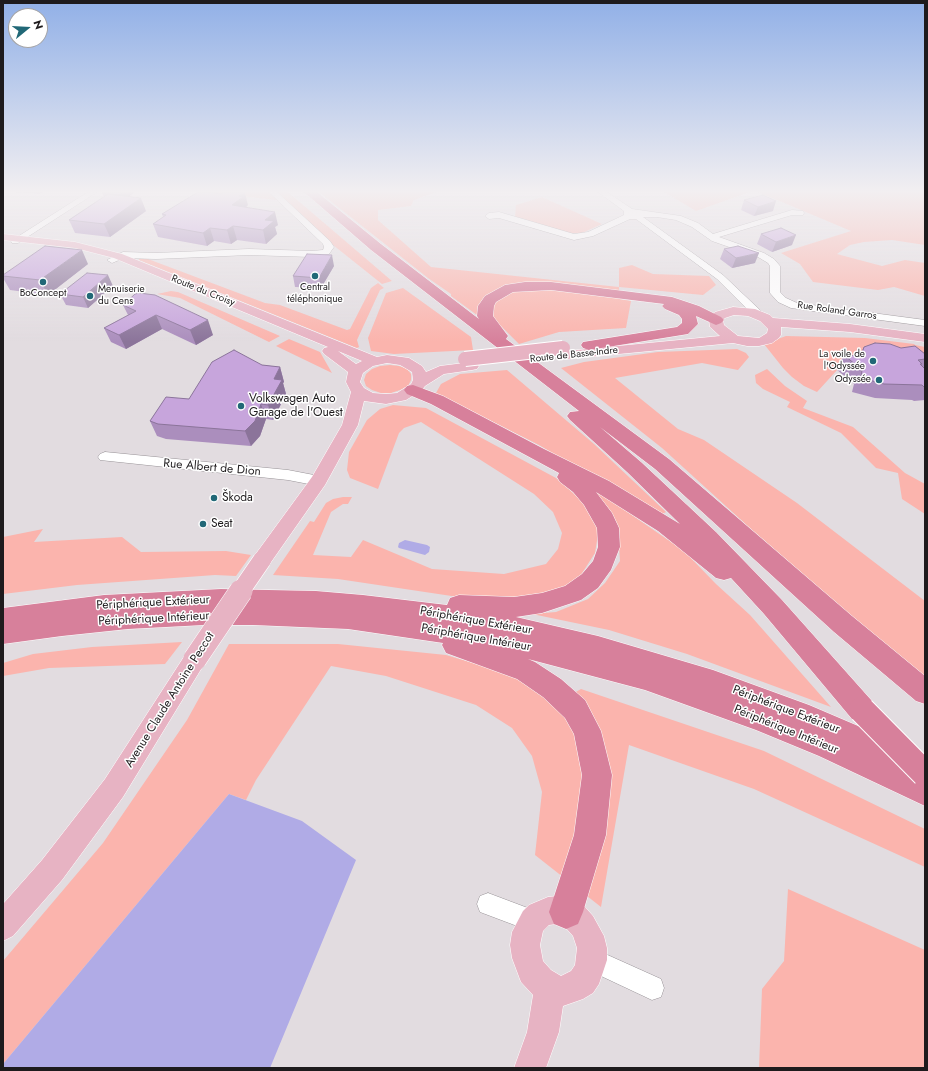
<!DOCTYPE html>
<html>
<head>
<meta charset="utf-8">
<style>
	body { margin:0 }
	#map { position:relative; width:928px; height:1071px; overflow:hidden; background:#e2dce0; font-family:Jost,sans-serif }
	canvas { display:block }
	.frame { position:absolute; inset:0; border:4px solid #1e1b1d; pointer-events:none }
	.north { position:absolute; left:8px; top:8px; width:40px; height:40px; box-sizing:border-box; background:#fff; border:1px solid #a5a4a5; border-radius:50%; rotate:72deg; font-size:11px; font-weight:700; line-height:16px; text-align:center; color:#1e1b1d }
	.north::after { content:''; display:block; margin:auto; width:14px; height:18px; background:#216877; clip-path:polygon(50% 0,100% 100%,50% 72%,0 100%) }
</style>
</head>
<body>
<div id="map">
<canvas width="928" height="1071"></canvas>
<div class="frame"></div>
<div class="north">N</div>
</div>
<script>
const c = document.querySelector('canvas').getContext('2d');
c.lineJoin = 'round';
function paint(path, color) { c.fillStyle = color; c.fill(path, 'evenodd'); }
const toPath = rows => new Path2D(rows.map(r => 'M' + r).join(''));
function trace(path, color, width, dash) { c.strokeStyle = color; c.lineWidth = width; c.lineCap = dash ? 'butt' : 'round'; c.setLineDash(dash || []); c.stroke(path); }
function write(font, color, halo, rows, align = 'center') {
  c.font = font + ' Jost,sans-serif'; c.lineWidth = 3; c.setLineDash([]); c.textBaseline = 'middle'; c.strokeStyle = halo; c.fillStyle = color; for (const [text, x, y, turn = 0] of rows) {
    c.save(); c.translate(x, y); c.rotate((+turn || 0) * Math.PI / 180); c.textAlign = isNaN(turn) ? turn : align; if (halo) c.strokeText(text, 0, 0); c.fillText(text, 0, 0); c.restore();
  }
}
paint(toPath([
	[205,192,288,192,392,281,382,284,328,241,285,201],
	[319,192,436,192,414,200,411,206,378,210,378,220,431,267,619,287,619,268,632,265,653,274,709,276,716,285,703,295,619,287,619,299,631,301,626,328,559,332,519,344,502,327,477,315,451,296,451,294,428,278],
	[664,192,750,192,696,211],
	[758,192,925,192,925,245,892,240,864,242,850,245,837,254,882,266,905,260,925,263,925,296,894,287,878,290,813,282,800,264,781,253,851,231],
	[542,197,602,224,582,233,568,233,515,217,516,205],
	[139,258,148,259,265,303,280,305,347,330,350,329,371,288,378,283,384,288,380,290,357,340,359,347,357,348,139,260],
	[403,288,471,337,473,350,394,354,371,351,368,338,386,293],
	[171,291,178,292,280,336,269,342,180,298,157,294],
	[786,336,865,338,914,344,915,345,925,347,925,361,838,369,817,392,804,386,792,377,783,368,764,344],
	[289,339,320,352,332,373,276,346],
	[737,349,746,353,749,357,738,370,702,363,615,378,678,429,704,440,797,503,925,601,925,677,904,662,750,528,662,448,561,368,584,362,658,352],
	[390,365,399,366,407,369,411,374,411,380,408,386,400,390,391,393,381,393,372,390,366,386,364,380,366,374,372,369,380,366],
	[767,369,785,386,807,401,803,408,853,427,905,473,925,484,925,514,902,499,898,473,876,468,841,433,787,407,790,402,763,389,756,383,755,375],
	[507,370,594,444,666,512,658,516,539,445,436,393,441,384,460,374],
	[393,405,426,408,556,478,582,501,599,528,595,553,577,581,548,595,514,600,465,598,338,579,273,575,310,521,314,522,326,503,333,499,343,497,352,497,348,504,343,504,331,512,313,555,351,557,363,540,432,569,504,574,546,564,558,549,562,533,553,512,534,494,421,422,404,428,399,433,378,489,350,478,347,470,349,452,367,420,380,409],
	[597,491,684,551,716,584,750,615,831,707,687,654,609,630,532,614,556,612,588,599,605,583,620,561,618,530,595,494],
	[43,529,34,542,122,537,141,552,226,551,251,555,236,576,215,575,77,585,3,594,3,537],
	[182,642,165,664,49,668,3,676,3,663,33,654,92,647],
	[229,644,338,644,446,655,523,678,557,703,581,689,764,751,925,829,925,867,754,789,629,745,601,907,535,855,542,792,532,756,512,728,476,705,386,676,331,666,256,780,246,800,229,794,3,1064,3,961,103,843,187,720],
	[788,889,925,950,925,1068,759,1068,762,989,784,961]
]), '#fbb4ad');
paint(toPath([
	[405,540,427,545,430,547,429,552,425,555,399,548,398,547,399,543],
	[229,794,302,821,356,860,270,1068,3,1068,3,1064]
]), '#b0abe6');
const minor = toPath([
	[88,192,97,192,18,243,12,243,11,241,88,192],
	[269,192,277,192,330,241,334,247,329,254,312,257,249,255,156,259,124,258,112,263,107,260,123,252,156,253,249,249,312,251,323,250,324,247,323,244,269,192],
	[598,192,607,192,632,209,681,216,698,223,713,234,792,210,803,211,804,213,803,215,792,215,719,237,764,253,774,259,780,266,780,292,786,298,797,303,925,320,925,326,791,308,778,302,770,293,770,266,768,263,758,257,712,241,692,227,676,220,657,217,643,217,723,275,762,312,763,314,762,316,754,316,717,279,636,219,630,219,593,236,574,240,499,218,489,219,485,216,489,213,499,212,574,234,588,232,624,215,624,211,598,192],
	[105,452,288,470,319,476,324,478,326,481,324,484,319,486,288,480,100,460,98,457,100,454,105,452],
	[488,893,541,913,544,921,541,929,533,932,480,912,477,904,480,896,488,893],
	[592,948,661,979,664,988,661,997,652,1000,584,968,580,960,584,952,592,948]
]);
const major = toPath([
	[3,234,75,242,122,254,377,357,387,355,409,358,422,366,426,372,440,366,472,362,477,363,479,366,477,369,472,370,444,374,425,386,422,390,406,400,386,404,364,401,358,425,325,485,269,565,262,568,255,565,252,560,255,555,312,477,342,425,351,392,346,382,348,372,324,354,322,351,324,348,328,347,114,258,75,248,3,240,3,234],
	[338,351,362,361,356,364,338,351],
	[387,363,400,365,412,372,413,380,411,384,397,393,386,394,373,393,364,388,360,382,363,373,373,366,387,363],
	[733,307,755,309,770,315,773,318,850,324,925,334,925,342,850,332,781,327,781,335,779,338,772,343,759,346,747,346,733,343,567,359,562,358,560,355,562,352,567,351,720,336,710,327,709,320,715,312,733,307],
	[734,315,748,316,760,321,768,329,767,333,759,338,738,336,724,325,723,320,725,318,734,315],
	[195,649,203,652,206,659,203,666,123,797,62,880,13,936,3,941,3,904,42,860,105,779,187,652,195,649],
	[557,896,566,898,585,907,593,916,604,936,607,948,607,960,599,984,593,993,583,999,563,1006,559,1032,546,1068,514,1068,527,1032,533,995,521,982,512,958,510,945,512,932,523,911,529,905,548,897,557,896],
	[557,924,565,927,573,936,577,948,575,965,571,971,561,976,551,970,543,961,540,945,543,931,549,925,557,924]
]);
const highway = toPath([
	[304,192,317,192,381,244,479,319,477,316,478,306,485,296,505,285,525,282,551,282,672,297,699,306,721,317,724,320,721,323,716,325,696,316,698,324,688,334,589,350,583,348,581,345,583,342,677,327,682,323,682,319,679,315,665,309,662,306,664,304,551,290,513,292,496,302,494,306,493,316,508,336,506,339,669,459,852,616,925,676,925,704,916,701,834,632,655,469,600,427,641,462,716,532,782,600,872,701,876,710,872,719,862,723,852,719,764,614,731,578,724,580,716,578,658,531,596,492,612,513,619,528,620,547,611,570,598,588,581,600,542,613,516,617,598,636,713,670,809,705,919,752,923,762,918,773,925,776,925,806,819,756,756,730,645,690,528,659,535,662,561,679,585,700,601,731,612,775,606,835,583,912,578,924,566,929,554,924,549,912,574,835,582,775,574,734,565,718,543,697,517,679,446,653,442,645,443,643,348,629,253,625,204,625,128,629,62,636,3,644,3,608,104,595,221,589,316,591,363,595,447,605,450,598,459,595,514,597,542,593,565,586,582,574,593,561,598,547,597,528,584,505,573,492,560,482,557,477,559,473,431,404,407,394,404,390,407,386,413,385,443,396,544,449,609,481,680,524,627,472,570,420,567,416,570,412,579,411,371,250,304,192]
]);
trace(minor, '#989397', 1);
trace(major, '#fff', 1);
trace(highway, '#fff', 1);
paint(minor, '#fff');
paint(major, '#e7b3c3');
paint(highway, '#d7809b');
const majorBridgeFar2 = toPath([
	[465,359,563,348]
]);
const majorBridgeFar1 = toPath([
	[240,592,262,560]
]);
const majorBridge = toPath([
	[195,659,241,591]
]);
const highwayBridge = toPath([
	[862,710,925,774]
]);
trace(majorBridgeFar2, '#fff', 16, []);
trace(majorBridgeFar1, '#fff', 19, []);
trace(majorBridge, '#fff', 24, []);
trace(highwayBridge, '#fff', 28, []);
trace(majorBridgeFar2, '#e7b3c3', 14);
trace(majorBridgeFar1, '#e7b3c3', 18);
trace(majorBridge, '#e7b3c3', 23);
trace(highwayBridge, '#d7809b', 26);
paint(toPath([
	[15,192,43,192,39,194],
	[104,192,135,192,129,196,146,211,110,237,75,233,69,220,104,197,102,193],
	[744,200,773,211,754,216,741,210],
	[248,205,246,207,278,225,275,227,277,234,266,244,237,240,231,244,214,241,207,246,158,237,153,224,163,217,162,214],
	[761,234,792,245,772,252,757,244],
	[724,249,755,263,732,268,720,259],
	[88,264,48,295,10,290,3,278,3,275],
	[334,266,321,288,295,287,293,276],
	[113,286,88,308,66,305,60,294],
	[135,294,213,335,196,345,162,329,126,349,111,342,104,328,128,315,123,305],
	[864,347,901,348,925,354,925,367,924,368,925,369,925,400,914,401,912,400,875,398,852,392,854,384,836,369,844,355,859,356],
	[262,365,280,367,284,382,283,383,286,394,273,420,266,419,260,436,251,446,166,439,157,436,150,421,189,399]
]), '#ab8ebd');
paint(toPath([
	[38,192,43,192,39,194],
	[124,192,135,192,122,201,119,195],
	[245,193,248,205,245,208,232,205,239,196],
	[141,198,146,211,110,237,104,224],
	[776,201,773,211,754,216,758,207],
	[275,212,278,225,275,227,277,234,266,244,263,230,265,220],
	[233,226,237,240,231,244,227,230],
	[210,228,214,241,207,246,203,233],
	[796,235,792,245,772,252,776,242],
	[82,250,88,264,48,295,40,280],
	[759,253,755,263,732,268,736,258],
	[332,255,334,266,321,288,319,278],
	[108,275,113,286,88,308,83,297],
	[156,315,162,329,126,349,119,335],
	[208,320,213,335,196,345,190,330],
	[280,367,284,382,283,383,286,394,273,420,268,405,274,379],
	[261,404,266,419,260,436,251,446,245,431]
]), '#8b749a');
const building = toPath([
	[104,192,124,192,119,195,102,193,104,192],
	[198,192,207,192,221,194,224,192,238,192,245,193,239,196,243,197,232,205,275,212,265,220,274,221,263,230,233,226,227,230,210,228,203,233,153,224,166,215,162,214,198,192],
	[108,194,141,198,104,224,69,220,108,194],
	[763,195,776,201,758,207,744,200,763,195],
	[781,228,796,235,776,242,761,234,781,228],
	[45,246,82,250,40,280,3,276,3,275,45,246],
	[738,246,759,253,736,258,724,249,738,246],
	[307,254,332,255,319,278,293,276,307,254],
	[87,273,108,275,83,297,60,294,87,273],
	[139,293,155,295,208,320,190,330,156,315,119,335,104,328,136,311,123,305,135,294,139,293],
	[875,343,890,344,901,348,915,346,925,354,925,359,918,360,922,364,920,364,925,369,925,387,924,387,922,385,884,384,861,378,862,370,844,355,861,356,864,347,875,343],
	[234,350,262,365,280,367,274,379,282,380,268,405,261,404,255,421,245,431,158,424,150,421,166,397,189,399,212,362,234,350]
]);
paint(building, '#c7a5dc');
trace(building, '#8b749a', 1);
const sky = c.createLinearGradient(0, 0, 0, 342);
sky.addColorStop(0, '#91b0e7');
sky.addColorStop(0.56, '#f2eff1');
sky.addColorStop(1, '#f2eff100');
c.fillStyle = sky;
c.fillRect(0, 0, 928, 342);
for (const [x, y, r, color] of [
	[315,276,4,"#216877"],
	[43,282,4,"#216877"],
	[90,296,4,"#216877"],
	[873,361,4,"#216877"],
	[879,380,4,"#216877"],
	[241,406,4,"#216877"],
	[214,498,4,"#216877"],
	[203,524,4,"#216877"]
]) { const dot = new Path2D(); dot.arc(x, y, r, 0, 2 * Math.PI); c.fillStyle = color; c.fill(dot); trace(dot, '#fff', 1.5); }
write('10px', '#1e1b1d', '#fff', [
	["Central",315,288],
	["téléphonique",315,300],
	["Menuiserie",98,290,"left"],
	["du Cens",98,302,"left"],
	["BoConcept",43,294],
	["La voile de",865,355,"right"],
	["l'Odyssée",865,367,"right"],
	["Odyssée",871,380,"right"]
]);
write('10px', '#1e1b1d', '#fff', [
	["Route du Croisy",203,291,22],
	["Rue Roland Garros",837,311,8],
	["Route de Basse-Indre",574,355,-6]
]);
write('12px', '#1e1b1d', '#fff', [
	["Volkswagen Auto",249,399],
	["Garage de l'Ouest",249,413],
	["Škoda",222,498],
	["Seat",211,524]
], 'left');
write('12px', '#1e1b1d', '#fff', [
	["Rue Albert de Dion",212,468,5],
	["Périphérique Extérieur",153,603,-3],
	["Périphérique Intérieur",154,619,-3],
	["Périphérique Extérieur",476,621,10],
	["Périphérique Intérieur",476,638,10],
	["Avenue Claude Antoine Peccot",170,700,-58],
	["Périphérique Extérieur",786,710,21],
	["Périphérique Intérieur",786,730,22]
]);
</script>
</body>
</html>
